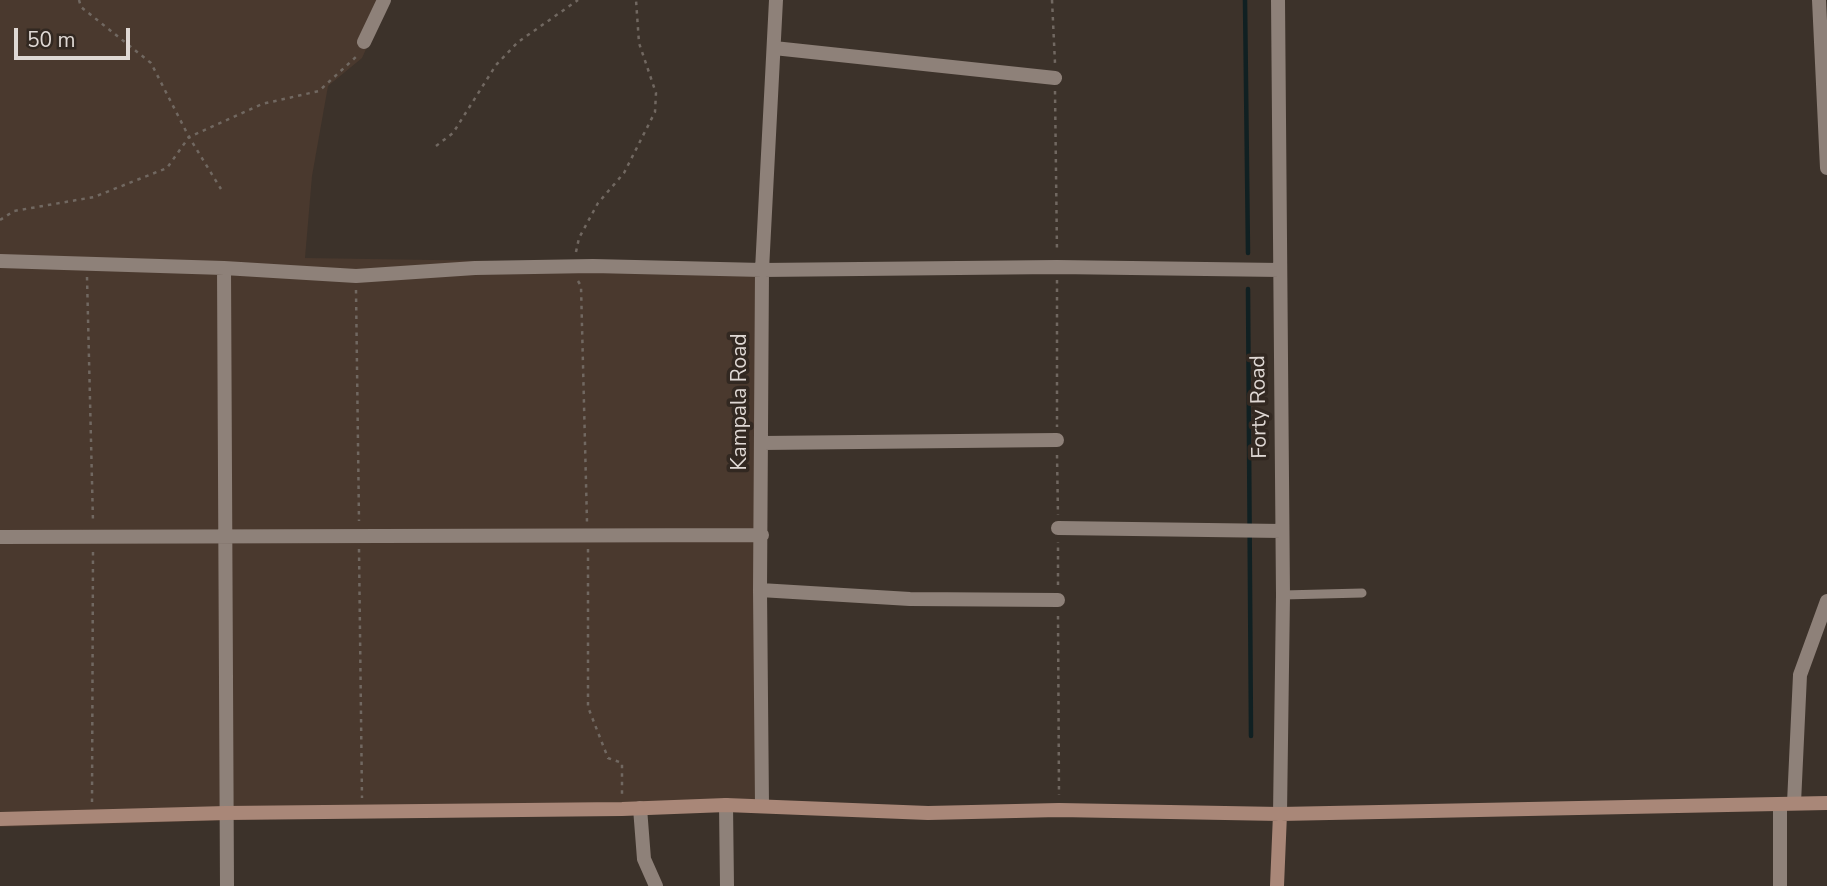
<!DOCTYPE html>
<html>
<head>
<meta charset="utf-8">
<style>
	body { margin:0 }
	#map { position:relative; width:1827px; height:886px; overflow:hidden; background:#3c322a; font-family:"Nunito Sans",sans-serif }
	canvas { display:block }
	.scale { position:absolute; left:14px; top:28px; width:116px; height:32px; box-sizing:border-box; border:4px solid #dfd8d4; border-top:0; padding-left:9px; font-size:21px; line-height:24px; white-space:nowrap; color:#dfd8d4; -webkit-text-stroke:5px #322821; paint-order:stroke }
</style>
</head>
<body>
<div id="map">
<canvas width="1827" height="886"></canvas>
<div class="scale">50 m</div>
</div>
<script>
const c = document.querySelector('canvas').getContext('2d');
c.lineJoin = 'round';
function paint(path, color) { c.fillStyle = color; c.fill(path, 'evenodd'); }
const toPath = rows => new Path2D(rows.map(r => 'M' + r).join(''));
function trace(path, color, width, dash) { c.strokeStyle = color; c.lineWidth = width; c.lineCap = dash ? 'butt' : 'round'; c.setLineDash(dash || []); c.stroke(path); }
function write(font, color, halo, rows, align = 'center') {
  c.font = font + ' "Nunito Sans",sans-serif'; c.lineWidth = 7; c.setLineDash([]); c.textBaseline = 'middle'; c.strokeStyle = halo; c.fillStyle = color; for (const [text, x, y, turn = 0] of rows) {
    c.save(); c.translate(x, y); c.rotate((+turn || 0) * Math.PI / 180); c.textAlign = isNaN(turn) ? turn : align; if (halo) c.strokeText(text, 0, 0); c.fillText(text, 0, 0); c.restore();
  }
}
paint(toPath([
	[0,0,388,0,362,58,328,86,312,176,305,258,758,265,755,805,0,827]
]), '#4a392e');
trace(toPath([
	[1245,0,1248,253],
	[1248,289,1251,736]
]), '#102022', 4.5);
trace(toPath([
	[79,0,81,7,151,63,189,137,221,189],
	[1052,0,1055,63],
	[1055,91,1057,252],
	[436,146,453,133,496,65,518,42,578,0],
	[0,220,14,211,94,197,167,168,189,137,262,104,319,91,358,55],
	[576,252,579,238,598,203,624,173,655,112,656,93,639,43,636,0],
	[87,277,93,522],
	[1057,280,1057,427],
	[578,281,581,286,587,522],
	[356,290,359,521],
	[1057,455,1058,515],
	[359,549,362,798],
	[588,549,588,707,608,758,622,763,622,795],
	[1058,585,1058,542],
	[1058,616,1059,795],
	[92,802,93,550]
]), '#716861', 2.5, [3.5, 5]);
trace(toPath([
	[1283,595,1362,593]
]), '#8e8179', 9);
trace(toPath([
	[1278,0,1283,595,1280,814],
	[1819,0,1827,168],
	[364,42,384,0],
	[774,48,1055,78],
	[0,261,224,268,356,276,475,268,593,266,762,270,1057,267,1280,270],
	[224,268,227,886],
	[762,443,1057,440],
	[1058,528,1282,531],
	[0,537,762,535],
	[760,590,910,599,1058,600],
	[1794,803,1800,675,1827,601],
	[1780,804,1780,886],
	[726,805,727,886],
	[762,805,760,590,762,270,776,0],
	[640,808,644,859,656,886]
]), '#8e8179', 14);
trace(toPath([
	[0,819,226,813,622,809,726,805,928,813,1059,810,1280,814,1827,803],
	[1277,886,1280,814]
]), '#a98778', 14);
write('21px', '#dfd8d4', '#322821', [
	["Kampala Road",741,402,-90],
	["Forty Road",1260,407,-91]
]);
</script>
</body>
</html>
